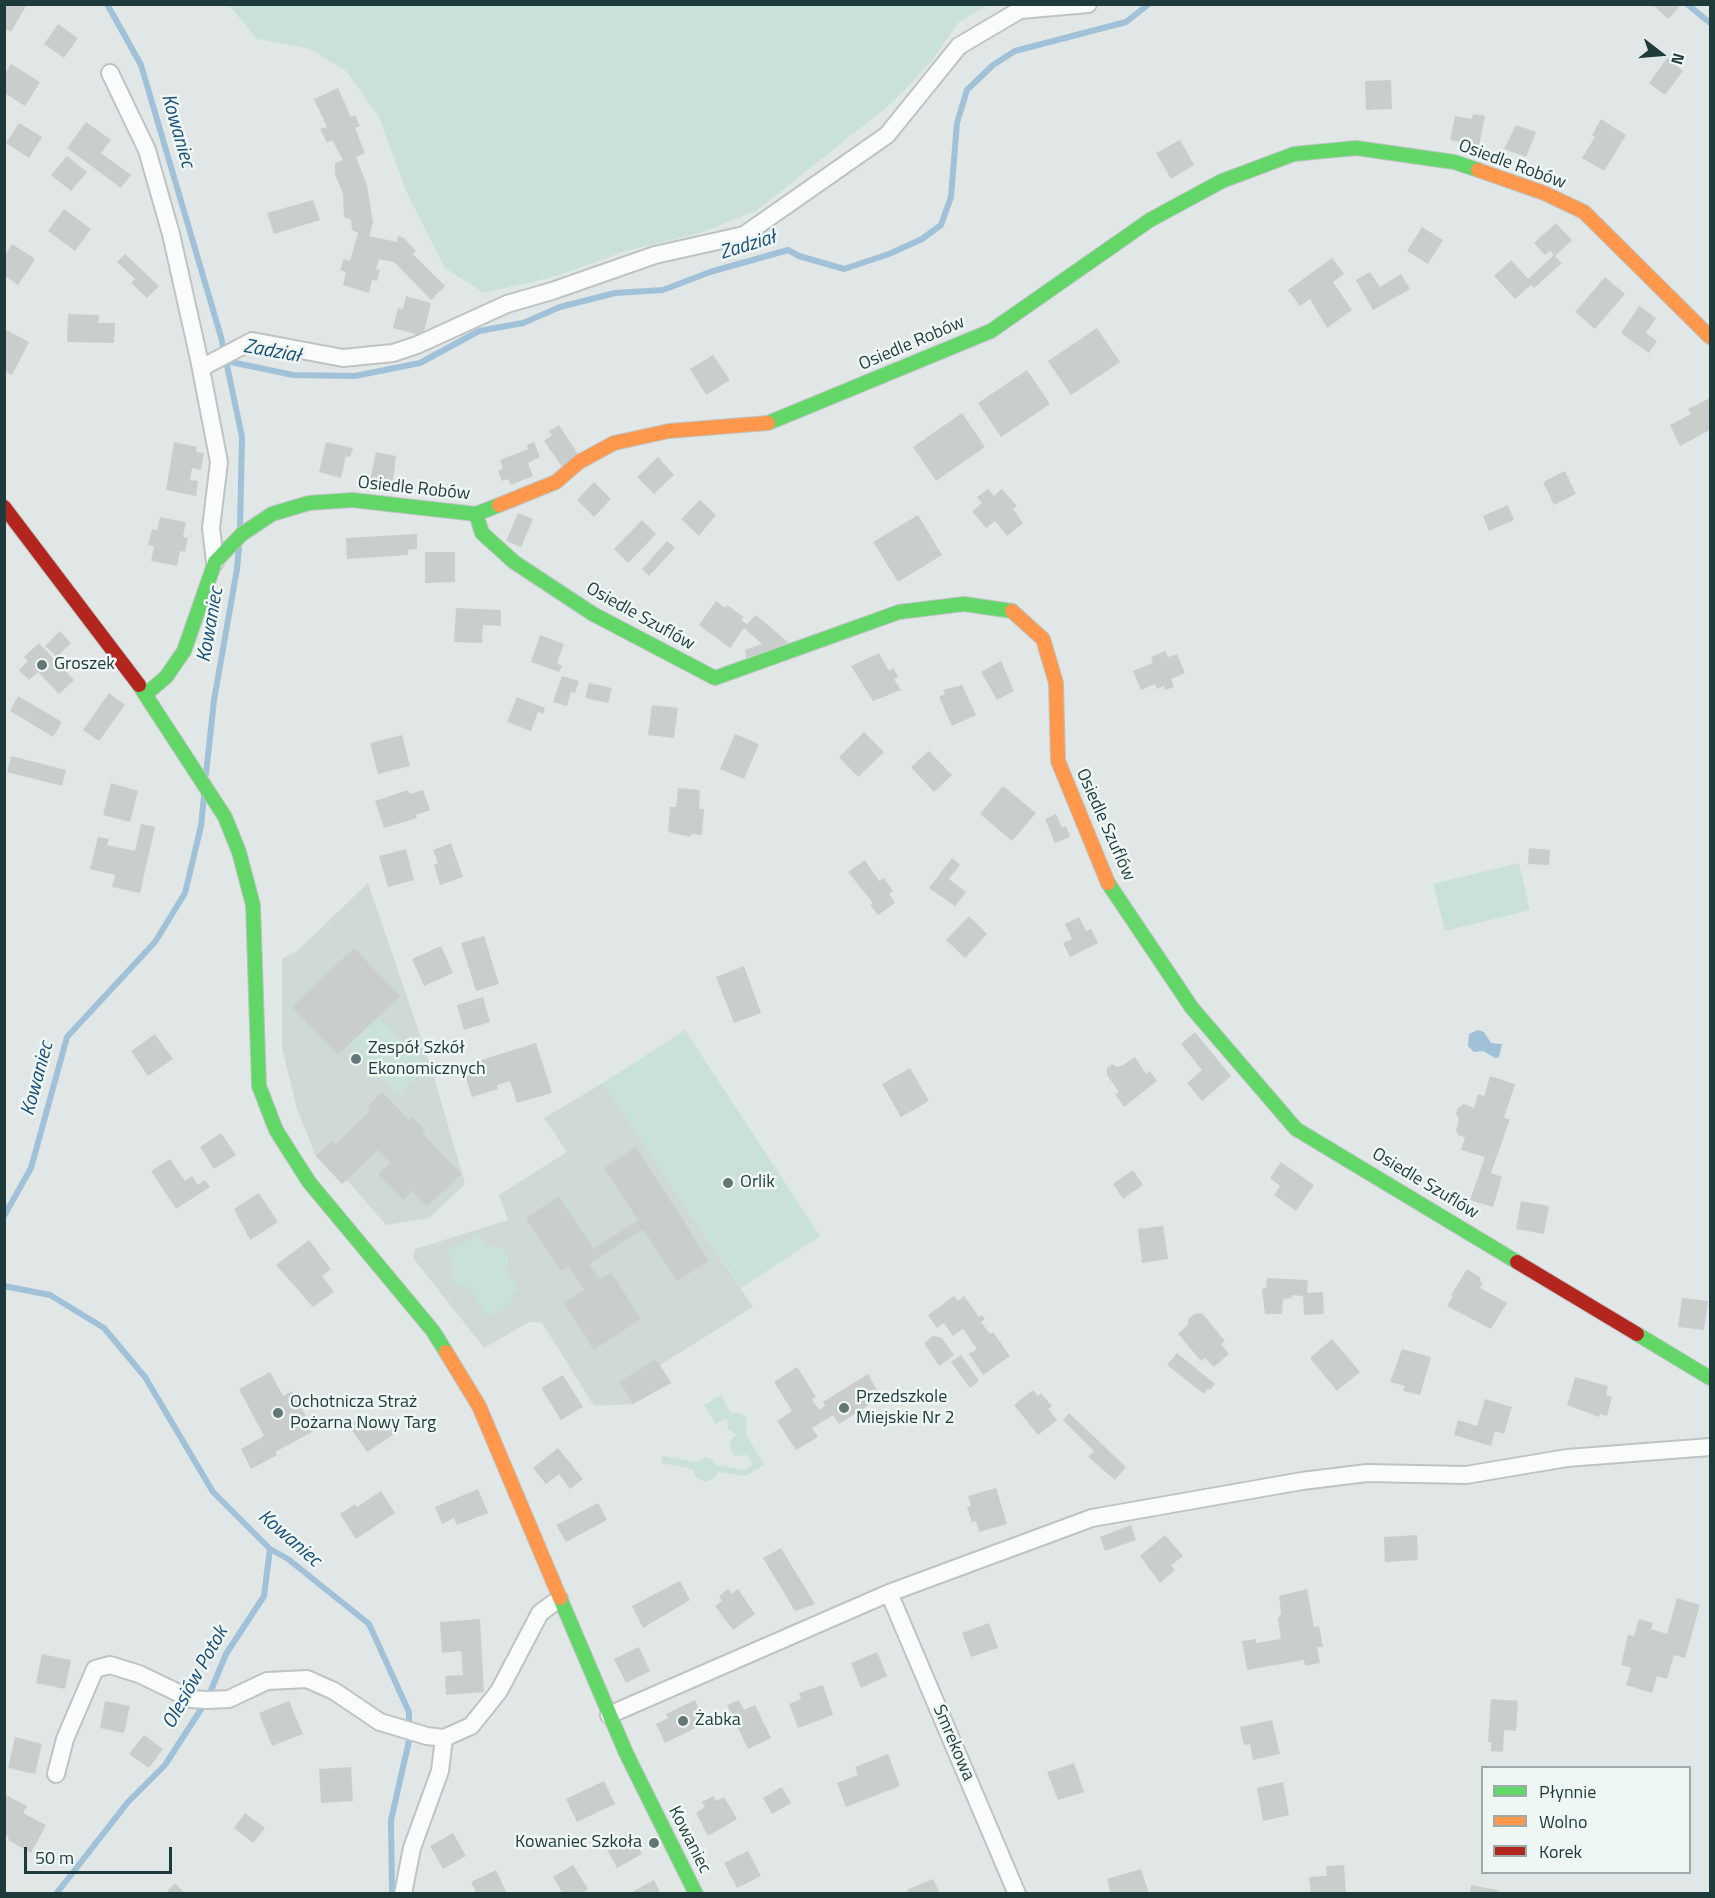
<!DOCTYPE html>
<html>
<head>
<meta charset="utf-8">
<style>
	body { margin:0 }
	#map { position:relative; width:1715px; height:1898px; overflow:hidden; background:#e1e7e6; font-family:"Titillium Web",sans-serif }
	canvas { display:block }
	.frame { position:absolute; inset:0; border:6px solid #1f3a3a; pointer-events:none }
	.legend { position:absolute; left:1481px; top:1766px; width:210px; height:108px; box-sizing:border-box; background:#eff7f5; border:2px solid #9cabaa; margin:0; padding:8px 10px; list-style:none; font-size:18px; color:#1f3a3a }
	.legend li { display:flex; align-items:center; gap:12px; height:30px }
	.legend b { width:30px; border:2px solid #9cabaa }
	.north { position:absolute; left:1631px; top:24px; width:60px; height:60px; -webkit-text-stroke:4px #eff7f5; paint-order:stroke; rotate:106deg; font-size:16px; font-weight:700; line-height:24px; text-align:center; color:#1f3a3a }
	.north::after { content:''; display:block; margin:auto; width:21px; height:27px; background:#1f3a3a; clip-path:polygon(50% 0,100% 100%,50% 72%,0 100%) }
	.scale { position:absolute; left:24px; top:1847px; width:148px; height:27px; box-sizing:border-box; border:3px solid #1f3a3a; border-top:0; padding-left:8px; font-size:18px; line-height:21px; white-space:nowrap; color:#1f3a3a; -webkit-text-stroke:4px #eff7f5; paint-order:stroke }
</style>
</head>
<body>
<div id="map">
<canvas width="1715" height="1898"></canvas>
<div class="frame"></div>
<ul class="legend">
<li><b style="height:8px;background:#63d668"></b>Płynnie</li>
<li><b style="height:8px;background:#ff974d"></b>Wolno</li>
<li><b style="height:8px;background:#b3261e"></b>Korek</li>
</ul>
<div class="north">N</div>
<div class="scale">50 m</div>
</div>
<script>
const c = document.querySelector('canvas').getContext('2d');
c.lineJoin = 'round';
function paint(path, color) { c.fillStyle = color; c.fill(path, 'evenodd'); }
const toPath = rows => new Path2D(rows.map(r => 'M' + r).join(''));
function trace(path, color, width, dash) { c.strokeStyle = color; c.lineWidth = width; c.lineCap = dash ? 'butt' : 'round'; c.setLineDash(dash || []); c.stroke(path); }
function write(font, color, halo, rows, align = 'center') {
  c.font = font + ' "Titillium Web",sans-serif'; c.lineWidth = 5; c.setLineDash([]); c.textBaseline = 'middle'; c.strokeStyle = halo; c.fillStyle = color; for (const [text, x, y, turn = 0] of rows) {
    c.save(); c.translate(x, y); c.rotate((+turn || 0) * Math.PI / 180); c.textAlign = isNaN(turn) ? turn : align; if (halo) c.strokeText(text, 0, 0); c.fillText(text, 0, 0); c.restore();
  }
}
paint(toPath([
	[368,883,432,1070,465,1184,429,1218,386,1225,347,1180,342,1184,316,1156,297,1109,282,1048,282,958,296,952],
	[603,1083,753,1307,660,1365,671,1383,633,1404,594,1406,542,1323,529,1322,484,1348,413,1258,415,1249,508,1220,499,1195,567,1152,544,1118]
]), '#cfd9d7');
paint(toPath([
	[229,5,987,5,959,22,930,63,893,102,756,211,703,232,622,252,557,276,484,293,445,268,406,191,379,117,346,71,311,49,257,39],
	[1519,863,1530,910,1445,931,1433,884],
	[378,1016,428,1067,398,1096,349,1045],
	[685,1030,820,1236,741,1288,603,1083],
	[479,1234,486,1246,500,1246,505,1250,509,1260,505,1269,519,1290,510,1297,513,1303,488,1318,469,1286,456,1286,453,1282,451,1270,454,1264,447,1252],
	[721,1395,731,1413,741,1413,747,1418,746,1434,764,1465,745,1476,718,1472,713,1479,705,1482,696,1477,693,1469,661,1463,663,1456,697,1462,705,1457,710,1458,717,1465,745,1470,753,1464,747,1455,735,1456,730,1448,732,1438,737,1435,728,1429,727,1418,716,1424,704,1405]
]), '#c9e1d7');
paint(toPath([
	[1478,1030,1484,1032,1491,1043,1502,1044,1499,1057,1495,1058,1483,1051,1474,1052,1468,1046,1469,1034]
]), '#a0c1d7');
trace(toPath([
	[107,4,141,65,221,337,242,437,240,527],
	[1687,4,1710,23],
	[226,361,293,375,355,376,420,363,479,331,523,323,560,307,615,293,663,290,710,272,788,250,799,256,844,269,889,254,922,239,941,225,951,197,957,123,967,90,993,65,1015,51,1126,22,1149,4],
	[206,774,214,700,237,569,239,547],
	[4,1216,31,1168,67,1037,155,942,185,893,201,826,204,796],
	[4,1286,50,1295,104,1328,145,1377,213,1492,270,1549,288,1559,369,1624,409,1712,409,1741,391,1820,392,1894],
	[56,1894,128,1802,165,1765,207,1700,226,1654,264,1596,270,1549]
]), '#a0c1d7', 6);
paint(toPath([
	[4,4,26,6,11,32,4,28],
	[1652,4,1675,4,1679,7,1668,19],
	[58,24,78,38,64,58,44,44],
	[1667,58,1683,71,1665,95,1649,83],
	[11,64,40,82,25,106,4,93,4,75],
	[1391,80,1392,109,1366,110,1365,81],
	[338,88,351,117,355,115,360,126,355,128,365,153,356,157,367,185,373,223,369,236,397,242,398,236,404,238,416,251,413,254,445,286,431,300,394,262,379,259,376,269,380,270,377,281,372,280,369,293,343,285,346,272,340,270,344,259,350,261,358,233,352,230,351,220,344,217,343,194,335,174,335,163,343,160,332,140,327,143,320,129,327,127,314,99],
	[1473,114,1485,116,1479,146,1450,140,1455,116,1472,119],
	[1601,119,1626,135,1604,171,1582,158,1595,137,1592,135],
	[86,122,111,140,101,153,131,175,121,188,67,148],
	[19,123,42,137,29,158,6,143],
	[1516,125,1536,132,1526,157,1504,149],
	[1180,140,1194,165,1171,179,1156,153],
	[67,156,87,172,71,191,51,175],
	[313,200,320,220,274,234,267,213],
	[64,209,91,229,75,251,48,231],
	[1556,223,1572,240,1555,256,1562,263,1534,288,1531,285,1515,299,1494,276,1511,260,1528,279,1554,255,1550,251,1545,255,1534,243],
	[1422,227,1443,240,1428,264,1407,251],
	[12,244,35,259,18,285,5,276,5,255],
	[125,254,159,286,147,298,131,283,135,279,117,262],
	[1332,258,1344,274,1333,282,1352,310,1327,328,1310,299,1300,306,1288,290],
	[1370,272,1380,287,1401,274,1410,289,1373,310,1356,280],
	[1605,277,1625,294,1595,329,1575,312],
	[406,296,431,303,423,336,393,328,398,308,403,309],
	[1639,306,1656,318,1646,333,1657,341,1649,353,1621,333],
	[68,314,99,315,98,323,115,323,114,343,67,342],
	[1097,328,1120,362,1071,395,1048,361],
	[4,329,29,342,12,375,4,371],
	[713,355,730,380,706,395,690,369],
	[1027,370,1050,404,1001,437,978,403],
	[1710,398,1710,430,1680,446,1670,425,1691,414,1688,409],
	[962,413,985,447,936,481,913,447],
	[559,425,580,457,563,468,544,441,552,435,549,431],
	[174,442,197,447,196,452,204,453,201,470,192,468,190,480,198,481,196,496,166,490],
	[326,442,353,448,350,457,346,456,341,478,319,472],
	[534,442,540,457,528,463,533,476,511,485,508,479,502,481,498,471,503,468,500,460,528,449,527,445],
	[376,452,396,456,392,490,369,486],
	[658,457,674,475,654,494,637,477],
	[1565,471,1576,494,1554,505,1543,482],
	[594,482,611,499,594,517,577,500],
	[988,489,994,496,1002,489,1017,506,1013,509,1023,523,1007,536,995,521,986,528,972,511,982,503,977,497],
	[700,500,716,515,699,536,681,519],
	[1508,505,1514,520,1489,531,1483,516],
	[518,513,533,519,521,547,506,541],
	[918,515,942,555,898,582,873,542],
	[160,517,186,522,183,537,188,538,185,552,180,551,177,566,151,561,154,546,148,545,152,529,157,530],
	[642,520,656,534,628,563,614,549],
	[417,534,417,549,408,550,408,555,347,559,346,538],
	[667,541,675,548,649,576,642,569],
	[425,552,455,552,455,582,425,583],
	[716,601,725,608,727,605,744,617,741,620,747,624,756,615,789,643,746,658,745,650,762,644,744,628,730,648,699,625],
	[456,608,501,610,501,626,483,625,482,643,454,642],
	[60,631,71,643,57,657,45,646],
	[540,635,564,644,557,663,562,666,559,672,531,662],
	[39,643,74,680,59,694,38,672,29,680,19,670,28,661,24,657],
	[1165,651,1168,657,1177,654,1185,673,1171,679,1174,687,1165,690,1164,686,1157,689,1155,684,1141,690,1133,671,1153,663,1151,657],
	[879,653,889,671,893,668,898,677,894,679,901,690,873,701,851,666],
	[1001,661,1014,691,997,700,981,672],
	[562,676,579,681,575,693,571,692,567,706,553,702],
	[589,683,612,688,608,703,585,698],
	[962,685,976,715,952,726,939,697,945,694,943,690],
	[109,693,125,705,99,741,83,730],
	[18,696,62,722,53,737,10,711],
	[517,697,545,708,543,714,538,712,531,731,507,722],
	[652,705,678,708,674,738,648,735],
	[864,732,884,752,858,777,839,757],
	[735,734,759,744,744,779,720,769],
	[402,735,410,766,378,774,370,743],
	[929,751,952,775,934,792,911,767],
	[11,756,66,770,62,786,7,772],
	[111,783,138,791,130,822,103,815],
	[1003,786,1036,813,1012,841,980,814],
	[678,788,700,790,699,809,704,809,702,835,691,834,691,837,668,832,670,807,676,807],
	[408,790,410,794,423,790,430,810,416,815,417,818,384,828,375,801],
	[1056,814,1062,828,1066,826,1070,837,1055,843,1045,819],
	[141,824,155,827,140,893,112,887,115,875,90,869,98,837,109,839,107,845,135,851],
	[451,843,463,877,440,885,434,865,438,863,433,850],
	[1529,848,1550,850,1549,865,1528,864],
	[406,849,414,880,388,887,379,856],
	[952,858,960,865,949,879,966,892,955,906,929,888],
	[865,860,879,881,884,878,893,891,889,894,895,903,878,915,870,905,873,903,848,872],
	[969,916,987,934,965,958,946,940],
	[1079,917,1086,931,1091,929,1098,943,1070,957,1063,943,1072,939,1065,924],
	[484,936,499,984,476,991,461,943],
	[441,946,453,973,424,986,412,959],
	[354,948,400,996,338,1055,292,1007],
	[744,966,761,1013,734,1023,716,977],
	[483,997,490,1022,464,1030,457,1005],
	[1195,1032,1231,1076,1202,1101,1187,1083,1202,1070,1181,1044],
	[155,1034,173,1059,148,1076,131,1051],
	[536,1043,552,1093,517,1103,510,1081,497,1085,498,1089,472,1097,462,1066],
	[1135,1057,1146,1074,1150,1071,1157,1081,1124,1107,1115,1094,1119,1092,1107,1075,1107,1068,1112,1064,1118,1067,1123,1065],
	[910,1068,929,1101,901,1117,882,1084],
	[1490,1076,1515,1084,1504,1118,1510,1119,1491,1173,1502,1177,1493,1207,1470,1200,1485,1157,1461,1150,1465,1137,1458,1135,1456,1130,1459,1119,1456,1114,1458,1108,1464,1104,1474,1108,1478,1094,1484,1096],
	[382,1092,409,1120,412,1117,425,1130,422,1133,461,1174,427,1207,412,1191,403,1200,378,1174,390,1163,378,1150,342,1184,316,1156,332,1141,335,1145,370,1111,367,1107],
	[221,1133,236,1155,214,1169,200,1147],
	[636,1147,709,1261,677,1281,643,1229,589,1264,600,1280,611,1272,641,1319,594,1350,564,1303,584,1290,569,1266,561,1271,526,1218,559,1196,594,1249,638,1220,604,1168],
	[170,1159,185,1181,192,1176,198,1185,205,1180,210,1187,176,1209,151,1171],
	[1281,1162,1314,1185,1296,1211,1274,1195,1280,1186,1270,1178],
	[1133,1170,1143,1185,1123,1199,1113,1184],
	[259,1193,278,1222,250,1240,234,1209],
	[1521,1201,1549,1206,1544,1234,1516,1229],
	[1163,1226,1168,1259,1142,1263,1138,1229],
	[309,1240,331,1269,322,1276,334,1292,313,1307,276,1265],
	[1467,1269,1481,1278,1479,1281,1483,1283,1480,1288,1507,1303,1491,1329,1447,1306,1453,1297,1451,1295],
	[1267,1278,1308,1280,1307,1293,1323,1292,1324,1314,1304,1315,1303,1296,1291,1295,1292,1298,1283,1299,1282,1314,1265,1314,1262,1289,1266,1288],
	[954,1296,958,1301,964,1296,979,1317,982,1315,985,1319,981,1322,990,1334,993,1332,1010,1356,983,1375,969,1354,977,1349,963,1329,953,1336,944,1323,937,1328,928,1315],
	[1682,1298,1708,1301,1704,1330,1678,1327],
	[1202,1313,1225,1341,1221,1344,1229,1354,1214,1367,1205,1358,1201,1361,1178,1334,1188,1325,1188,1319,1195,1314],
	[933,1336,942,1338,954,1355,939,1366,924,1343],
	[1332,1339,1360,1372,1337,1391,1310,1358],
	[1402,1349,1431,1357,1420,1395,1403,1391,1405,1386,1390,1382],
	[1177,1353,1215,1384,1210,1390,1208,1388,1204,1394,1167,1365],
	[961,1355,979,1381,970,1388,951,1362],
	[656,1359,671,1383,633,1404,619,1382],
	[797,1367,816,1397,812,1399,819,1410,825,1406,823,1402,868,1374,881,1397,839,1424,833,1415,812,1428,818,1437,796,1450,777,1421,792,1411,774,1382],
	[270,1372,283,1396,292,1391,314,1431,275,1452,277,1455,251,1469,241,1449,264,1436,239,1389],
	[563,1375,583,1407,561,1420,541,1388],
	[1575,1377,1608,1386,1606,1395,1612,1397,1607,1416,1600,1414,1599,1417,1567,1405],
	[1033,1390,1038,1396,1041,1393,1052,1406,1048,1409,1057,1420,1038,1435,1014,1405],
	[1485,1399,1512,1407,1504,1434,1495,1431,1491,1446,1454,1435,1458,1420,1477,1426],
	[1069,1413,1126,1467,1115,1480,1088,1457,1094,1451,1063,1420],
	[361,1417,370,1431,390,1418,399,1431,367,1452,349,1426],
	[558,1448,583,1479,570,1489,559,1474,546,1484,533,1468],
	[996,1488,1007,1524,979,1532,976,1521,972,1522,967,1507,971,1506,968,1496],
	[478,1489,488,1513,457,1525,454,1518,442,1524,435,1507],
	[381,1491,395,1513,356,1539,340,1514,355,1504,357,1507],
	[598,1503,607,1520,566,1542,556,1525],
	[1131,1525,1136,1540,1105,1551,1100,1537],
	[1165,1535,1183,1556,1171,1565,1175,1570,1160,1583,1140,1556],
	[1417,1535,1418,1560,1385,1562,1384,1537],
	[781,1548,810,1596,815,1604,795,1611,763,1558],
	[680,1581,690,1600,643,1628,632,1606],
	[728,1589,732,1594,738,1589,755,1614,733,1630,715,1606,722,1601,719,1596],
	[1307,1589,1314,1627,1319,1626,1323,1647,1317,1647,1320,1663,1305,1666,1304,1660,1247,1670,1242,1641,1256,1639,1256,1643,1281,1639,1278,1619,1281,1613,1279,1596],
	[1677,1598,1700,1605,1685,1658,1674,1655,1667,1679,1657,1676,1652,1693,1626,1685,1631,1668,1621,1665,1628,1635,1634,1636,1639,1619,1653,1623,1651,1629,1667,1634],
	[480,1619,484,1692,446,1695,445,1676,463,1675,461,1651,442,1653,440,1622],
	[989,1623,998,1648,971,1657,962,1633],
	[639,1647,650,1671,626,1683,614,1659],
	[877,1652,887,1676,861,1688,851,1663],
	[42,1654,71,1660,65,1689,36,1683],
	[823,1685,833,1715,798,1728,789,1704,801,1699,799,1693],
	[1491,1699,1518,1701,1516,1731,1504,1730,1503,1752,1491,1751,1491,1742,1488,1742],
	[695,1700,706,1723,665,1743,656,1724,668,1718,666,1714],
	[739,1700,744,1710,755,1705,771,1738,748,1749,727,1705],
	[105,1701,130,1706,124,1733,100,1728],
	[289,1701,303,1734,272,1746,259,1713],
	[1272,1720,1280,1754,1253,1760,1250,1744,1244,1745,1240,1727],
	[144,1735,163,1749,149,1768,129,1754],
	[15,1737,42,1744,35,1774,8,1768],
	[888,1754,900,1786,846,1807,837,1783,858,1775,855,1767],
	[1074,1763,1084,1792,1058,1800,1047,1772],
	[351,1767,353,1801,321,1803,319,1769],
	[604,1781,615,1804,577,1822,566,1799],
	[1283,1782,1289,1815,1263,1821,1257,1788],
	[782,1787,791,1803,772,1814,763,1798],
	[4,1794,27,1806,23,1813,46,1825,31,1853,8,1840,9,1837,4,1835],
	[713,1796,716,1801,724,1797,737,1819,708,1836,696,1813,705,1807,702,1802],
	[245,1813,265,1828,253,1843,234,1828],
	[453,1833,466,1856,443,1869,430,1846],
	[630,1833,642,1854,617,1868,605,1846],
	[748,1851,761,1876,737,1888,724,1863],
	[573,1865,588,1889,581,1894,563,1894,553,1877],
	[1344,1865,1346,1894,1311,1894,1309,1877,1327,1876,1326,1866],
	[1141,1869,1149,1894,1111,1894,1107,1879],
	[496,1870,507,1894,477,1894,471,1882],
	[933,1879,940,1894,909,1894,907,1890],
	[654,1880,661,1894,628,1894],
	[175,1883,185,1894,165,1894],
	[1471,1885,1497,1890,1503,1894,1470,1894]
]), '#c9cecd');
const street = toPath([
	[110,73,147,150,171,234,199,359,219,462,211,528,215,562],
	[201,368,252,341,343,358,393,353,417,345,507,304,552,291,655,255,744,235,887,135,959,46,1020,10,1088,4],
	[889,1593,1017,1894],
	[609,1715,889,1593,1092,1518,1302,1481,1367,1473,1466,1475,1567,1458,1710,1447],
	[56,1774,65,1739,95,1669,110,1665,139,1674,191,1699,207,1700,229,1699,267,1681,307,1679,334,1691,380,1722,427,1736,444,1738,471,1726,499,1691,540,1613,559,1599],
	[403,1894,412,1848,440,1771,444,1738]
]);
const fast = toPath([
	[768,423,991,331,1150,220,1222,181,1294,154,1356,148,1454,162,1478,170],
	[476,514,482,533,514,562,593,614,715,678,899,612,964,604,1012,611],
	[139,685,225,817,239,852,253,905,259,1086,276,1130,309,1182,433,1331,446,1352],
	[146,694,166,677,184,651,215,562,242,534,272,514,309,503,352,500,476,514,499,505],
	[1108,883,1192,1008,1296,1129,1517,1262],
	[1637,1334,1710,1378],
	[560,1598,626,1753,696,1894]
]);
const slow = toPath([
	[1478,170,1544,193,1584,212,1710,337],
	[499,505,556,482,579,462,614,443,669,431,768,423],
	[1012,611,1043,639,1056,683,1058,761,1108,883],
	[446,1352,479,1406,560,1598]
]);
const jam = toPath([
	[4,507,139,685],
	[1517,1262,1637,1334]
]);
trace(street, '#bec4c3', 20);
trace(fast, '#bdc5c4', 16);
trace(slow, '#bdc5c4', 16);
trace(jam, '#bdc5c4', 16);
trace(street, '#fafbfb', 16);
trace(fast, '#63d668', 14);
trace(slow, '#ff974d', 14);
trace(jam, '#b3261e', 14);
for (const [x, y, r, color] of [
	[42,665,6,"#637776"],
	[356,1059,6,"#637776"],
	[728,1183,6,"#637776"],
	[844,1408,6,"#637776"],
	[278,1413,6,"#637776"],
	[683,1721,6,"#637776"],
	[654,1843,6,"#637776"]
]) { const dot = new Path2D(); dot.arc(x, y, r, 0, 2 * Math.PI); c.fillStyle = color; c.fill(dot); trace(dot, '#eff7f5', 2); }
write('18px', '#1f3a3a', '#eff7f5', [
	["Osiedle Robów",1512,165,20],
	["Osiedle Robów",912,344,-23],
	["Osiedle Robów",414,489,6],
	["Osiedle Szuflów",640,617,29],
	["Osiedle Szuflów",1105,825,66],
	["Osiedle Szuflów",1425,1184,31],
	["Smrekowa",953,1743,67],
	["Kowaniec",689,1840,63]
]);
write('18px', '#1f3a3a', '#eff7f5', [
	["Groszek",54,665],
	["Zespół Szkół",368,1049],
	["Ekonomicznych",368,1070],
	["Orlik",740,1183],
	["Przedszkole",856,1398],
	["Miejskie Nr 2",856,1419],
	["Ochotnicza Straż",290,1403],
	["Pożarna Nowy Targ",290,1424],
	["Żabka",695,1721],
	["Kowaniec Szkoła",642,1843,"right"]
], 'left');
write('italic 20px', '#194e77', '#eff7f5', [
	["Kowaniec",177,131,74],
	["Zadział",748,246,-17],
	["Zadział",272,352,10],
	["Kowaniec",211,625,-80],
	["Kowaniec",38,1079,-75],
	["Kowaniec",289,1539,41],
	["Olesiów Potok",196,1678,-61]
]);
</script>
</body>
</html>
